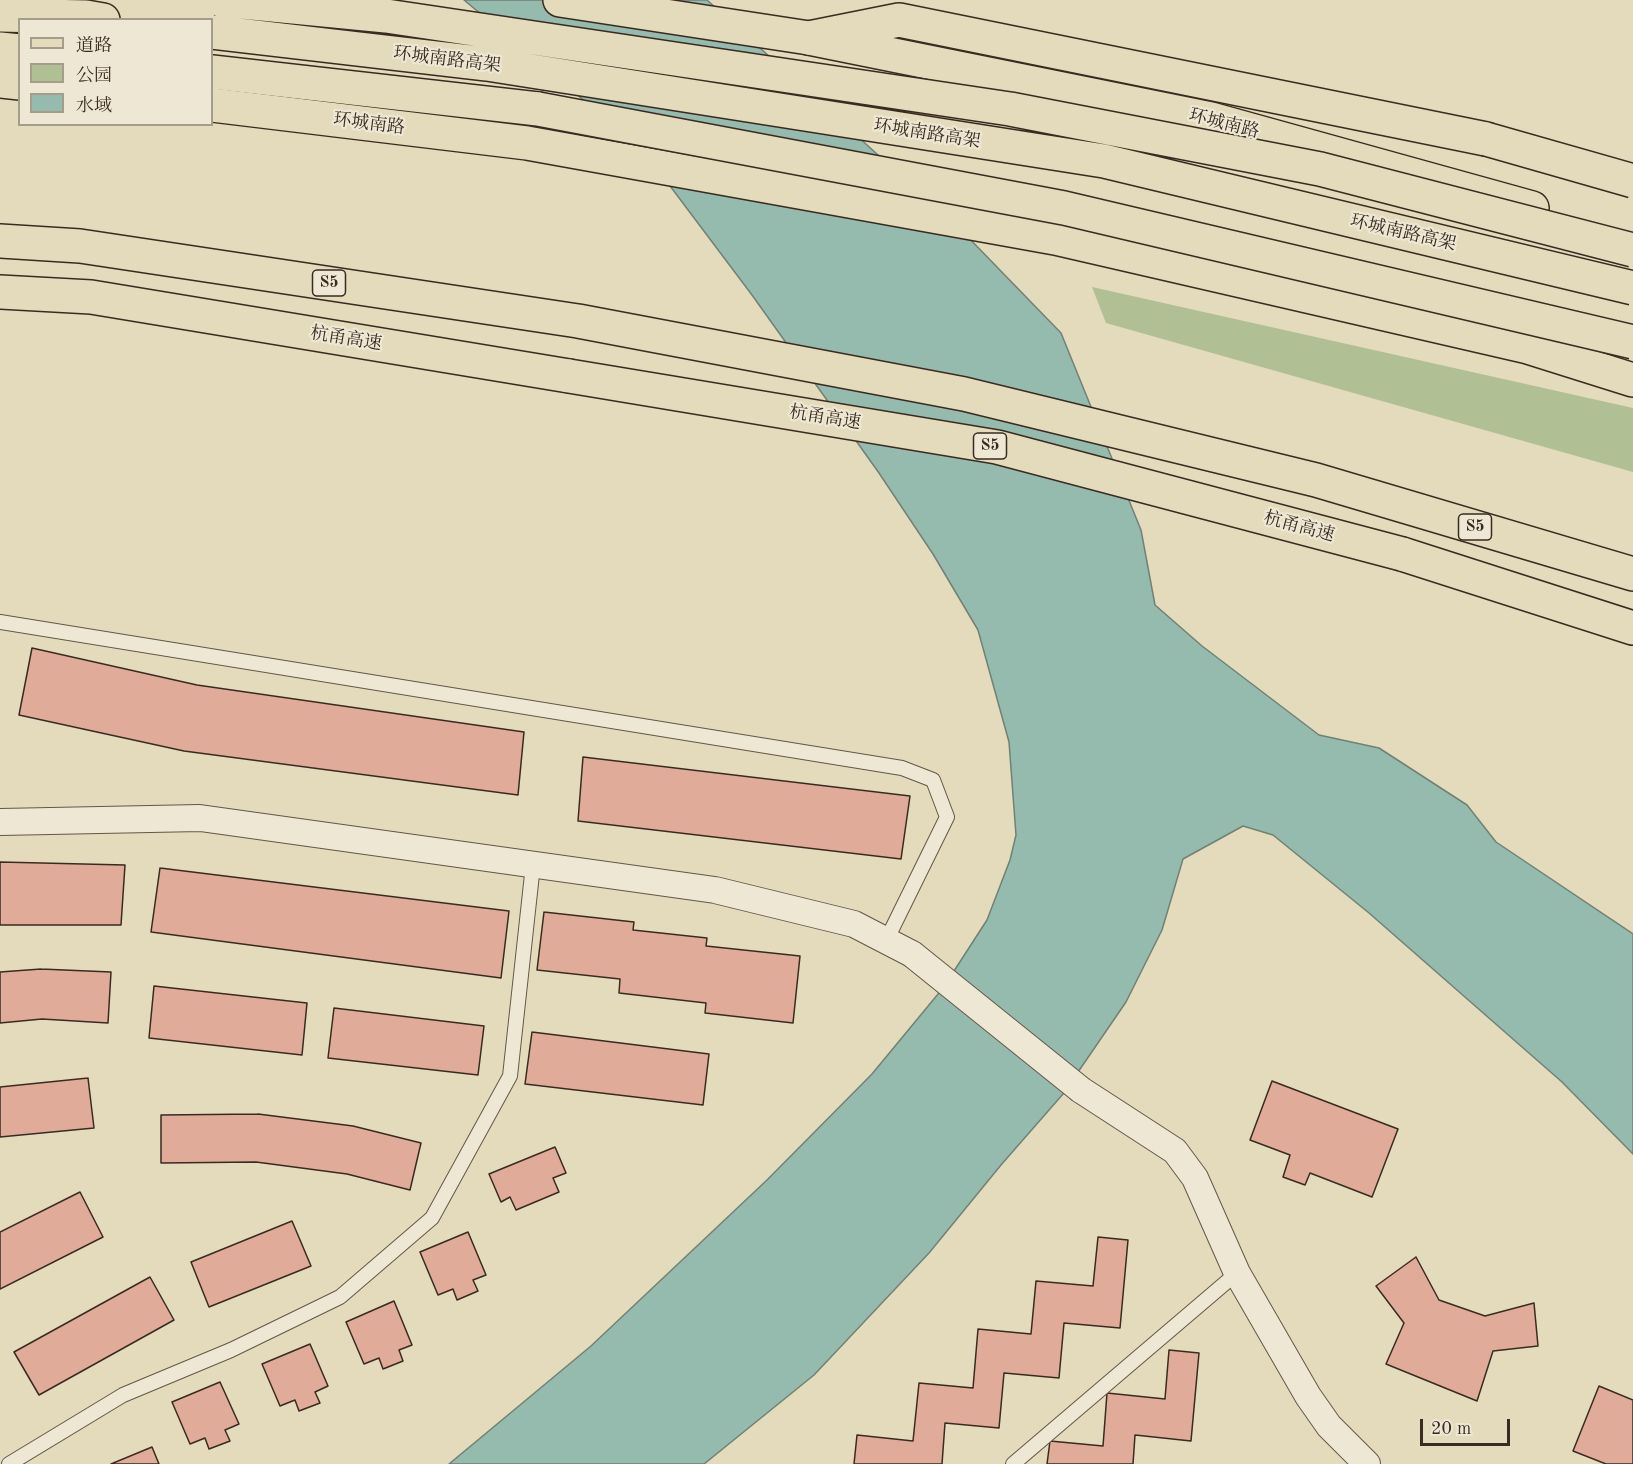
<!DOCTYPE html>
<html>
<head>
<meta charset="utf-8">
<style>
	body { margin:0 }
	#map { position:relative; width:1633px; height:1464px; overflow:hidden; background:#e4dabc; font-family:"Old Standard TT","Noto Serif SC",serif }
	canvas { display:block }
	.legend { position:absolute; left:18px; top:18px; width:195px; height:108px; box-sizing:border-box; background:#ede7d3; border:2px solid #a59c8b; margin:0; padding:8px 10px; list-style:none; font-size:18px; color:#3a2b20 }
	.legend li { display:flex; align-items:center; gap:12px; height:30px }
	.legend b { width:30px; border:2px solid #a59c8b }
	.scale { position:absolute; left:1420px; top:1419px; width:90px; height:27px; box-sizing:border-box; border:3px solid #3a2b20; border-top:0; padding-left:8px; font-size:18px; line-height:21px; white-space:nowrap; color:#3a2b20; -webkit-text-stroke:4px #ede7d3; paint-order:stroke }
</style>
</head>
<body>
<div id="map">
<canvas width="1633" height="1464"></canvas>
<ul class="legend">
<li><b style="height:8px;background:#e4dabc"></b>道路</li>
<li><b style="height:16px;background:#b0c094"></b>公园</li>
<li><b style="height:16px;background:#95bbae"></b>水域</li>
</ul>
<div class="scale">20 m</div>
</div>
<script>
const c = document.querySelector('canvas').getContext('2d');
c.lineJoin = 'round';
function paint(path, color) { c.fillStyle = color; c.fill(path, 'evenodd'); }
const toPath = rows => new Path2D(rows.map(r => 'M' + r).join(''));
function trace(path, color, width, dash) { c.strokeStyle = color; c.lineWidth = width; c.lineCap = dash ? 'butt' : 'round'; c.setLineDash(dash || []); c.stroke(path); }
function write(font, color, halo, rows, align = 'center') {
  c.font = font + ' "Old Standard TT","Noto Serif SC",serif'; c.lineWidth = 4.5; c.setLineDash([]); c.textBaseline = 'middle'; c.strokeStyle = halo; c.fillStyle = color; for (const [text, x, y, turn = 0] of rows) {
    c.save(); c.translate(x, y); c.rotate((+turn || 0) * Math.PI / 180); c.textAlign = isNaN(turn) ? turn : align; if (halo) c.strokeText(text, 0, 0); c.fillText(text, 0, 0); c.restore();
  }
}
paint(toPath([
	[1092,287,1633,408,1633,472,1106,323]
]), '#b0c094');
const water = toPath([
	[464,0,707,0,963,232,1061,333,1141,530,1155,605,1202,646,1319,735,1379,748,1467,805,1496,842,1633,934,1633,1154,1562,1082,1369,913,1273,835,1243,826,1183,859,1162,930,1126,1002,1063,1094,1001,1165,929,1253,814,1375,704,1464,449,1464,591,1346,767,1180,872,1074,943,988,987,920,1010,860,1016,835,1009,742,978,630,933,554,879,473,752,295,643,150,464,0]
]);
paint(water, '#95bbae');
trace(water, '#718175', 1.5);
const building = toPath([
	[32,648,197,685,524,732,518,795,184,751,19,715,32,648],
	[583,757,910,796,901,859,578,821,583,757],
	[0,862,125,865,121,925,0,925,0,862],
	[160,868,509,911,501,978,151,932,160,868],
	[544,912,634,922,633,930,707,938,706,946,800,956,793,1023,705,1013,706,1003,619,993,620,979,537,970,544,912],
	[41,969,111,972,108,1023,42,1019,0,1023,0,972,41,969],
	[154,986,307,1003,302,1055,149,1038,154,986],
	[334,1008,484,1026,478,1075,328,1058,334,1008],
	[532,1032,709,1054,703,1105,525,1084,532,1032],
	[88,1078,94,1128,0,1137,0,1087,88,1078],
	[1272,1081,1398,1129,1372,1197,1310,1173,1305,1185,1283,1177,1290,1155,1250,1140,1272,1081],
	[258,1114,353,1126,421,1143,410,1190,347,1174,256,1162,161,1163,161,1115,258,1114],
	[555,1147,566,1173,553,1178,559,1192,516,1210,510,1197,501,1202,489,1174,555,1147],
	[80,1192,103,1237,0,1289,0,1232,80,1192],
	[292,1221,311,1266,209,1307,191,1262,292,1221],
	[468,1232,486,1275,473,1280,478,1291,457,1300,453,1289,438,1295,420,1252,468,1232],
	[1098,1237,1128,1240,1120,1328,1064,1323,1059,1378,1004,1373,999,1428,945,1423,942,1464,854,1464,857,1435,913,1441,919,1383,973,1388,978,1329,1031,1334,1036,1281,1093,1286,1098,1237],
	[1416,1257,1439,1300,1485,1316,1534,1303,1538,1346,1493,1351,1477,1401,1386,1364,1404,1323,1376,1286,1416,1257],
	[150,1277,174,1320,39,1395,14,1352,150,1277],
	[394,1301,412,1345,399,1350,403,1361,383,1369,379,1358,364,1364,346,1322,394,1301],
	[310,1344,328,1386,315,1392,320,1403,299,1411,295,1400,280,1406,262,1364,310,1344],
	[1169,1350,1199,1353,1191,1441,1135,1435,1133,1464,1047,1464,1050,1441,1103,1446,1107,1393,1165,1399,1169,1350],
	[220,1382,239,1424,225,1430,230,1441,209,1449,205,1438,190,1444,172,1402,220,1382],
	[1599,1386,1633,1400,1633,1464,1606,1464,1573,1451,1599,1386],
	[152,1447,159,1464,111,1464,152,1447]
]);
paint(building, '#e0ab99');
trace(building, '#3a2b20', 1.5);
const service = toPath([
	[0,622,902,768,933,780,947,817,886,941],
	[9,1464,123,1395,231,1350,340,1297,432,1218,510,1076,533,865],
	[1013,1464,1237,1273]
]);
const minor = toPath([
	[0,822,200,818,715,890,854,924,912,954],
	[1081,1090,1175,1151,1195,1178,1237,1273,1308,1396,1329,1426,1367,1464]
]);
const primary = toPath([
	[560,0,809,38,1211,119,1532,208],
	[0,81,20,83],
	[212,105,527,143,1055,238,1528,347,1633,380]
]);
const trunk = toPath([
	[0,15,86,17,103,20],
	[809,38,899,20,1486,139],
	[0,49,20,51],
	[212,72,538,109]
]);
const motorway = toPath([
	[0,241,80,246,578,321,964,394,1316,480,1633,574],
	[0,292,91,297,569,376],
	[1402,554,1633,628]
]);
trace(service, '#645747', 16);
trace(minor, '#645747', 28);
trace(primary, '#3a2b20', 36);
trace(trunk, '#3a2b20', 36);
trace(motorway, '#3a2b20', 36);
trace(service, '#ede7d3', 14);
trace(minor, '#ede7d3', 26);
trace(primary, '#e4dabc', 33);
trace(trunk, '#e4dabc', 33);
trace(motorway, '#e4dabc', 33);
const minorBridge = toPath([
	[912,954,1081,1090]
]);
const trunkBridge = toPath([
	[221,0,386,16,1010,109,1320,169,1633,250],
	[212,32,487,64,1104,161,1633,288],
	[538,109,1064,208,1633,342],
	[1486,139,1633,181]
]);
const motorwayBridge = toPath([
	[569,376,997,447,1402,554]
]);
trace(minorBridge, '#645747', 28, []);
trace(trunkBridge, '#3a2b20', 36, []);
trace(motorwayBridge, '#3a2b20', 36, []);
trace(minorBridge, '#ede7d3', 26);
trace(trunkBridge, '#e4dabc', 33);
trace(motorwayBridge, '#e4dabc', 33);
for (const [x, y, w] of [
	[329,283,33],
	[990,446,33],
	[1475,527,33]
]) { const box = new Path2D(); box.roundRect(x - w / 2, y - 13, w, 26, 4.5); c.fillStyle = '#ede7d3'; c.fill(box); trace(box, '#3a2b20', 1.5); }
write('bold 16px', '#3a2b20', null, [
	["S5",329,283],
	["S5",990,446],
	["S5",1475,527]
]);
write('18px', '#3a2b20', '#ede7d3', [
	["环城南路高架",447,60,7],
	["环城南路",369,124,7],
	["环城南路",1224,124,14],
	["环城南路高架",927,134,9],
	["环城南路高架",1403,233,13],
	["杭甬高速",346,339,9],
	["杭甬高速",825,418,9],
	["杭甬高速",1299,527,15]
]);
</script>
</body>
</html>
